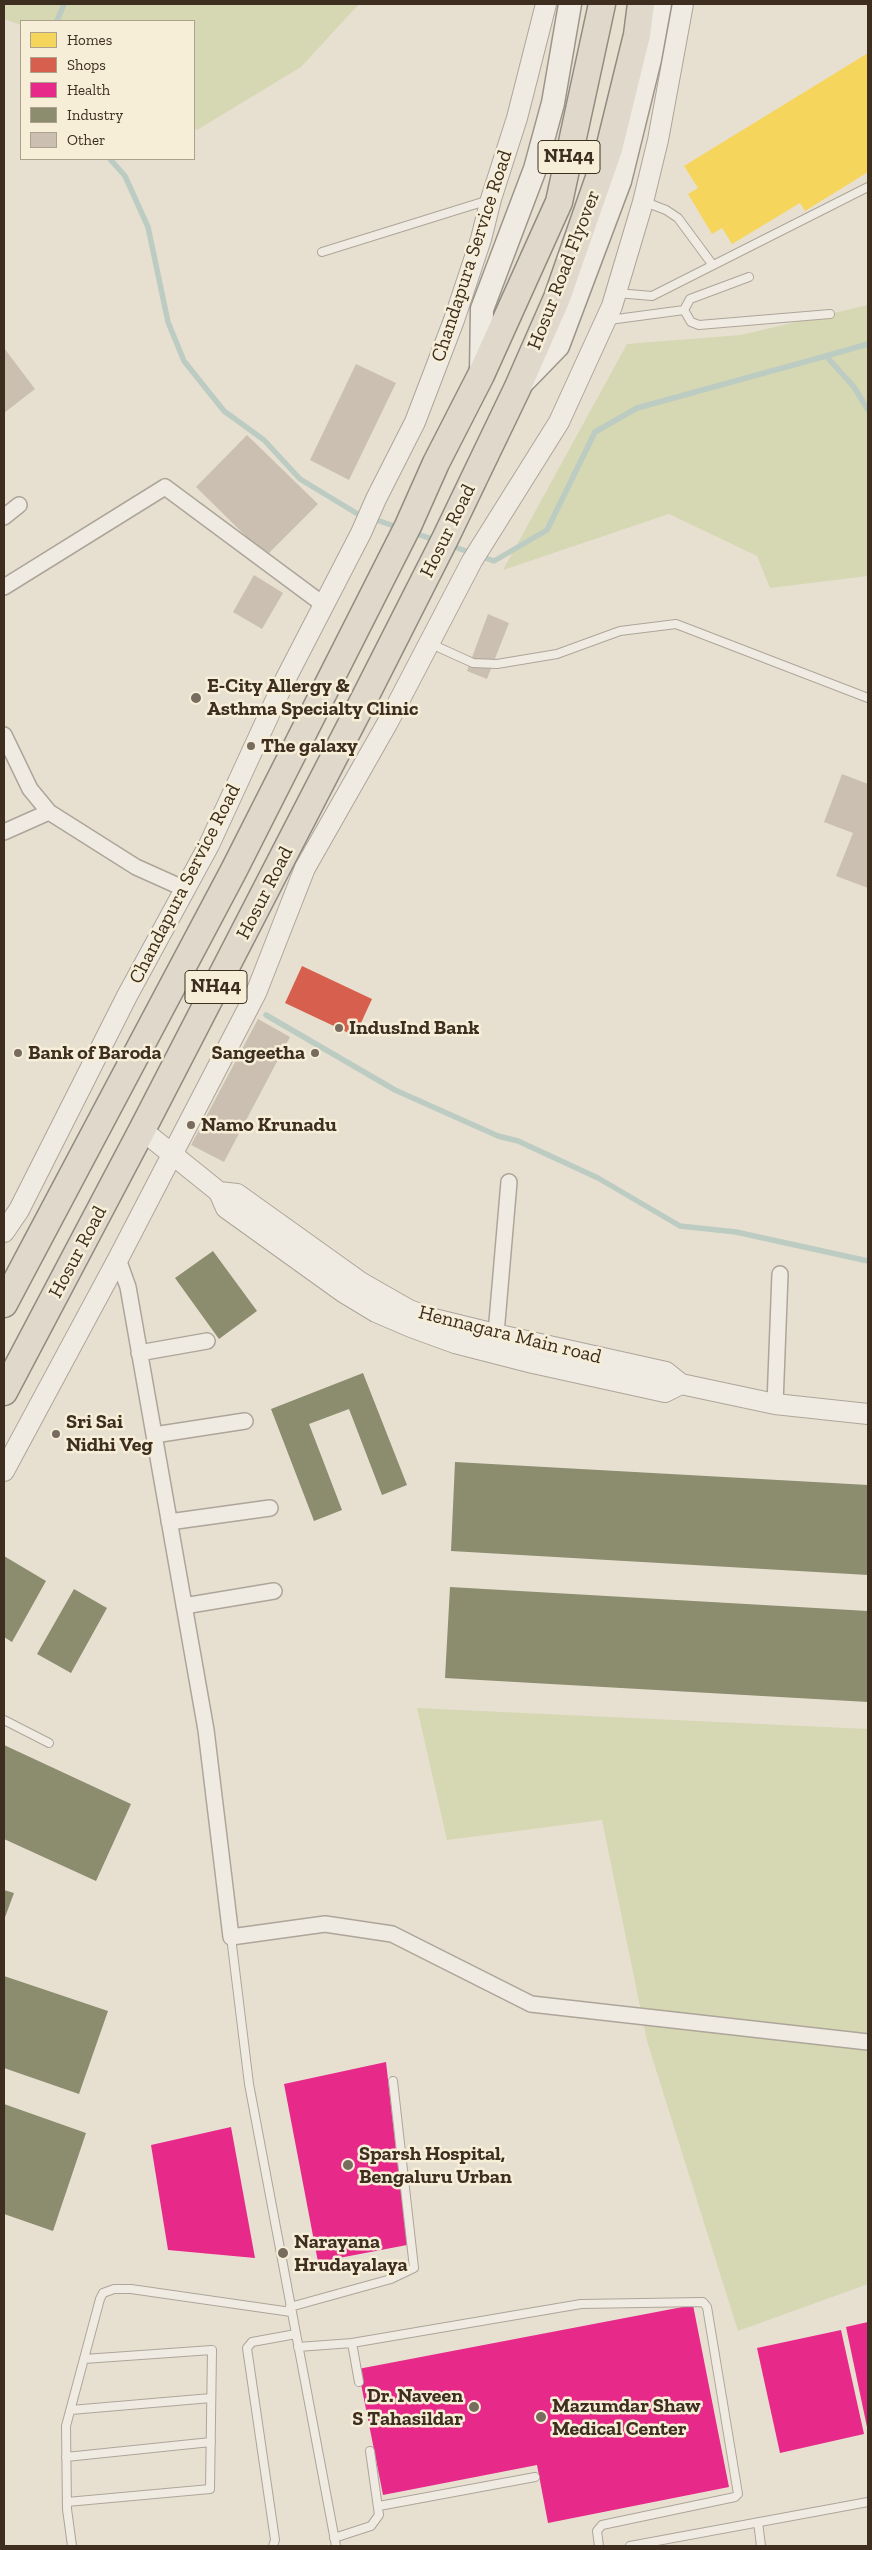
<!DOCTYPE html>
<html>
<head>
<meta charset="utf-8">
<style>
	body { margin:0 }
	#map { position:relative; width:872px; height:2550px; overflow:hidden; background:#e7e0d1; font-family:"Zilla Slab",serif }
	canvas { display:block }
	.frame { position:absolute; inset:0; border:5px solid #3d2e20; pointer-events:none }
	.legend { position:absolute; left:20px; top:20px; width:175px; height:140px; box-sizing:border-box; background:#f7eed8; border:1px solid #ada18e; margin:0; padding:6px 9px; list-style:none; font-size:15px; color:#3d2e20 }
	.legend li { display:flex; align-items:center; gap:10px; height:25px }
	.legend b { width:25px; border:1px solid #ada18e }
</style>
</head>
<body>
<div id="map">
<canvas width="872" height="2550"></canvas>
<div class="frame"></div>
<ul class="legend">
<li><b style="height:14px;background:#f6d55c"></b>Homes</li>
<li><b style="height:14px;background:#d6604d"></b>Shops</li>
<li><b style="height:14px;background:#e7298a"></b>Health</li>
<li><b style="height:14px;background:#8c8c6e"></b>Industry</li>
<li><b style="height:14px;background:#cbbfb2"></b>Other</li>
</ul>
</div>
<script>
const c = document.querySelector('canvas').getContext('2d');
c.lineJoin = 'round';
function paint(path, color) { c.fillStyle = color; c.fill(path, 'evenodd'); }
const toPath = rows => new Path2D(rows.map(r => 'M' + r).join(''));
function trace(path, color, width, dash) { c.strokeStyle = color; c.lineWidth = width; c.lineCap = dash ? 'butt' : 'round'; c.setLineDash(dash || []); c.stroke(path); }
function write(font, color, halo, rows, align = 'center') {
  c.font = font + ' "Zilla Slab",serif'; c.lineWidth = 5; c.setLineDash([]); c.textBaseline = 'middle'; c.strokeStyle = halo; c.fillStyle = color; for (const [text, x, y, turn = 0] of rows) {
    c.save(); c.translate(x, y); c.rotate((+turn || 0) * Math.PI / 180); c.textAlign = isNaN(turn) ? turn : align; if (halo) c.strokeText(text, 0, 0); c.fillText(text, 0, 0); c.restore();
  }
}
paint(toPath([
	[4,4,359,4,301,67,197,130,194,128,194,21,21,21,21,25,4,19],
	[868,305,868,576,770,588,757,556,669,514,503,570,627,344,741,335],
	[417,1708,868,1729,868,2284,738,2331,647,2041,602,1820,447,1840]
]), '#d6d7b3');
paint(toPath([
	[868,53,868,172,805,211,800,203,732,244,722,228,712,234,688,194,698,188,684,166]
]), '#f6d55c');
paint(toPath([
	[302,966,372,999,355,1036,285,1003]
]), '#d6604d');
paint(toPath([
	[386,2062,407,2245,318,2262,284,2084],
	[231,2127,255,2258,168,2250,151,2145],
	[693,2305,729,2487,548,2523,537,2465,383,2495,358,2369],
	[868,2322,868,2427,867,2427,846,2327],
	[841,2330,864,2434,780,2453,757,2348]
]), '#e7298a');
paint(toPath([
	[213,1251,257,1311,219,1339,175,1278],
	[363,1373,407,1485,382,1495,349,1409,309,1424,342,1510,314,1521,271,1409],
	[455,1462,868,1485,868,1575,451,1551],
	[4,1556,46,1581,12,1642,4,1637],
	[450,1587,868,1611,868,1702,445,1678],
	[74,1589,107,1608,71,1673,37,1654],
	[4,1745,131,1804,96,1881,4,1839],
	[4,1890,14,1893,4,1920],
	[4,1976,108,2011,79,2094,4,2068],
	[4,2104,86,2133,53,2231,4,2214]
]), '#8c8c6e');
trace(toPath([
	[57,21,64,4],
	[110,159,125,176,148,227,168,322,184,361,224,411,264,440,300,479,356,513,400,528],
	[826,356,868,344],
	[411,532,438,541],
	[449,545,494,561,547,530,595,432,637,408,826,356,854,387,868,410],
	[266,1015,395,1090,498,1136,518,1141,598,1178,680,1226,736,1232,868,1261]
]), '#bcccc2', 5.5);
paint(toPath([
	[4,348,35,389,4,413],
	[356,364,396,383,349,480,310,460],
	[247,435,318,504,266,556,196,487],
	[254,575,283,593,262,629,233,612],
	[488,614,509,623,487,679,467,671],
	[842,774,868,784,868,888,836,876,853,833,824,822],
	[258,1019,290,1037,224,1162,191,1145]
]), '#cbbfb2');
const service = toPath([
	[645,202,666,210,678,218,712,264],
	[322,252,489,200],
	[617,293,652,296,868,187],
	[684,310,690,299,749,277],
	[609,320,684,310,691,322,699,325,830,314],
	[429,643,473,663,497,664,557,654,620,631,676,624,868,698],
	[4,1720,49,1743],
	[231,1937,249,2084,336,2546],
	[290,2307,391,2279,414,2268,393,2081],
	[352,2343,359,2382],
	[298,2347,352,2343,581,2304,703,2302,707,2307,738,2494,735,2497,602,2525,597,2531,599,2546],
	[71,2410,211,2398],
	[66,2457,211,2442],
	[67,2502,210,2489,212,2350,84,2359],
	[379,2506,535,2477],
	[758,2522,761,2546],
	[334,2538,371,2526,379,2515,370,2451],
	[72,2546,67,2509,66,2426,100,2299,103,2293,114,2289,131,2289,291,2312],
	[273,2546,275,2540,247,2348,252,2342,296,2334],
	[630,2546,868,2502]
]);
const minor = toPath([
	[4,517,19,505],
	[4,587,165,487,324,605],
	[4,735,30,789,49,812,136,867,185,889],
	[4,832,49,812],
	[118,1259,128,1287,206,1730,231,1937,325,1924,392,1934,531,2004,868,2042],
	[495,1345,509,1182],
	[139,1353,207,1341],
	[775,1404,780,1274],
	[154,1435,245,1421],
	[169,1522,270,1508],
	[184,1606,274,1591]
]);
const tertiary = toPath([
	[142,1130,219,1192,237,1194,360,1282,409,1310,434,1319,495,1334,666,1372,681,1384,775,1404,868,1414],
	[219,1192,226,1208,343,1292,376,1312,411,1327,455,1343,533,1363,665,1392,681,1384],
	[4,1232,19,1210,127,996,209,845,284,682,361,533,376,499,415,422,454,320,481,239,491,199,517,118,546,4],
	[4,1471,118,1259,256,993,305,868,388,722,472,561,559,422,612,306,643,202,658,140,683,4]
]);
const secondary = toPath([
	[481,374,482,309,535,169,553,103,570,4],
	[523,382,558,346,620,181,650,59,660,4]
]);
const trunk = toPath([
	[4,1304,234,870,408,526,436,463,481,375,559,202,602,4],
	[4,1392,142,1130,359,709,445,539,517,389,557,298,609,149,637,35,641,4]
]);
trace(service, '#ada599', 10);
trace(minor, '#ada599', 18);
trace(tertiary, '#ada599', 22);
trace(secondary, '#9c958a', 25);
trace(trunk, '#928b80', 29);
trace(service, '#efebe3', 8);
trace(minor, '#efebe3', 15);
trace(tertiary, '#efebe3', 20);
trace(secondary, '#efebe3', 22);
trace(trunk, '#e0d9cb', 26);
for (const [x, y, r, color] of [
	[196,698,6,"#786c5e"],
	[251,746,5,"#786c5e"],
	[339,1028,5,"#786c5e"],
	[18,1053,5,"#786c5e"],
	[315,1053,5,"#786c5e"],
	[191,1125,5,"#786c5e"],
	[56,1434,5,"#786c5e"],
	[348,2165,6,"#786c5e"],
	[283,2253,6,"#786c5e"],
	[474,2407,6,"#786c5e"],
	[541,2417,6,"#786c5e"]
]) { const dot = new Path2D(); dot.arc(x, y, r, 0, 2 * Math.PI); c.fillStyle = color; c.fill(dot); trace(dot, '#f7eed8', 2); }
for (const [x, y, w] of [
	[569,157,62],
	[216,987,62]
]) { const box = new Path2D(); box.roundRect(x - w / 2, y - 16.5, w, 33, 4); c.fillStyle = '#f7eed8'; c.fill(box); trace(box, '#3d2e20', 1); }
write('bold 19px', '#3d2e20', null, [
	["NH44",569,157],
	["NH44",216,987]
]);
write('20px', '#3d2e20', '#f7eed8', [
	["Chandapura Service Road",472,256,-72],
	["Hosur Road Flyover",564,270,-69],
	["Hosur Road",448,531,-64],
	["Chandapura Service Road",185,884,-63],
	["Hosur Road",265,893,-63],
	["Hosur Road",78,1252,-62],
	["Hennagara Main road",510,1335,14]
]);
write('bold 20px', '#3d2e20', '#f7eed8', [
	["E-City Allergy &",207,686],
	["Asthma Specialty Clinic",207,709],
	["The galaxy",261,746],
	["IndusInd Bank",349,1028],
	["Bank of Baroda",28,1053],
	["Sangeetha",305,1053,"right"],
	["Namo Krunadu",201,1125],
	["Sri Sai",66,1422],
	["Nidhi Veg",66,1445],
	["Sparsh Hospital,",359,2154],
	["Bengaluru Urban",359,2177],
	["Narayana",294,2242],
	["Hrudayalaya",294,2265],
	["Dr. Naveen",463,2396,"right"],
	["S Tahasildar",463,2419,"right"],
	["Mazumdar Shaw",552,2406],
	["Medical Center",552,2429]
], 'left');
</script>
</body>
</html>
